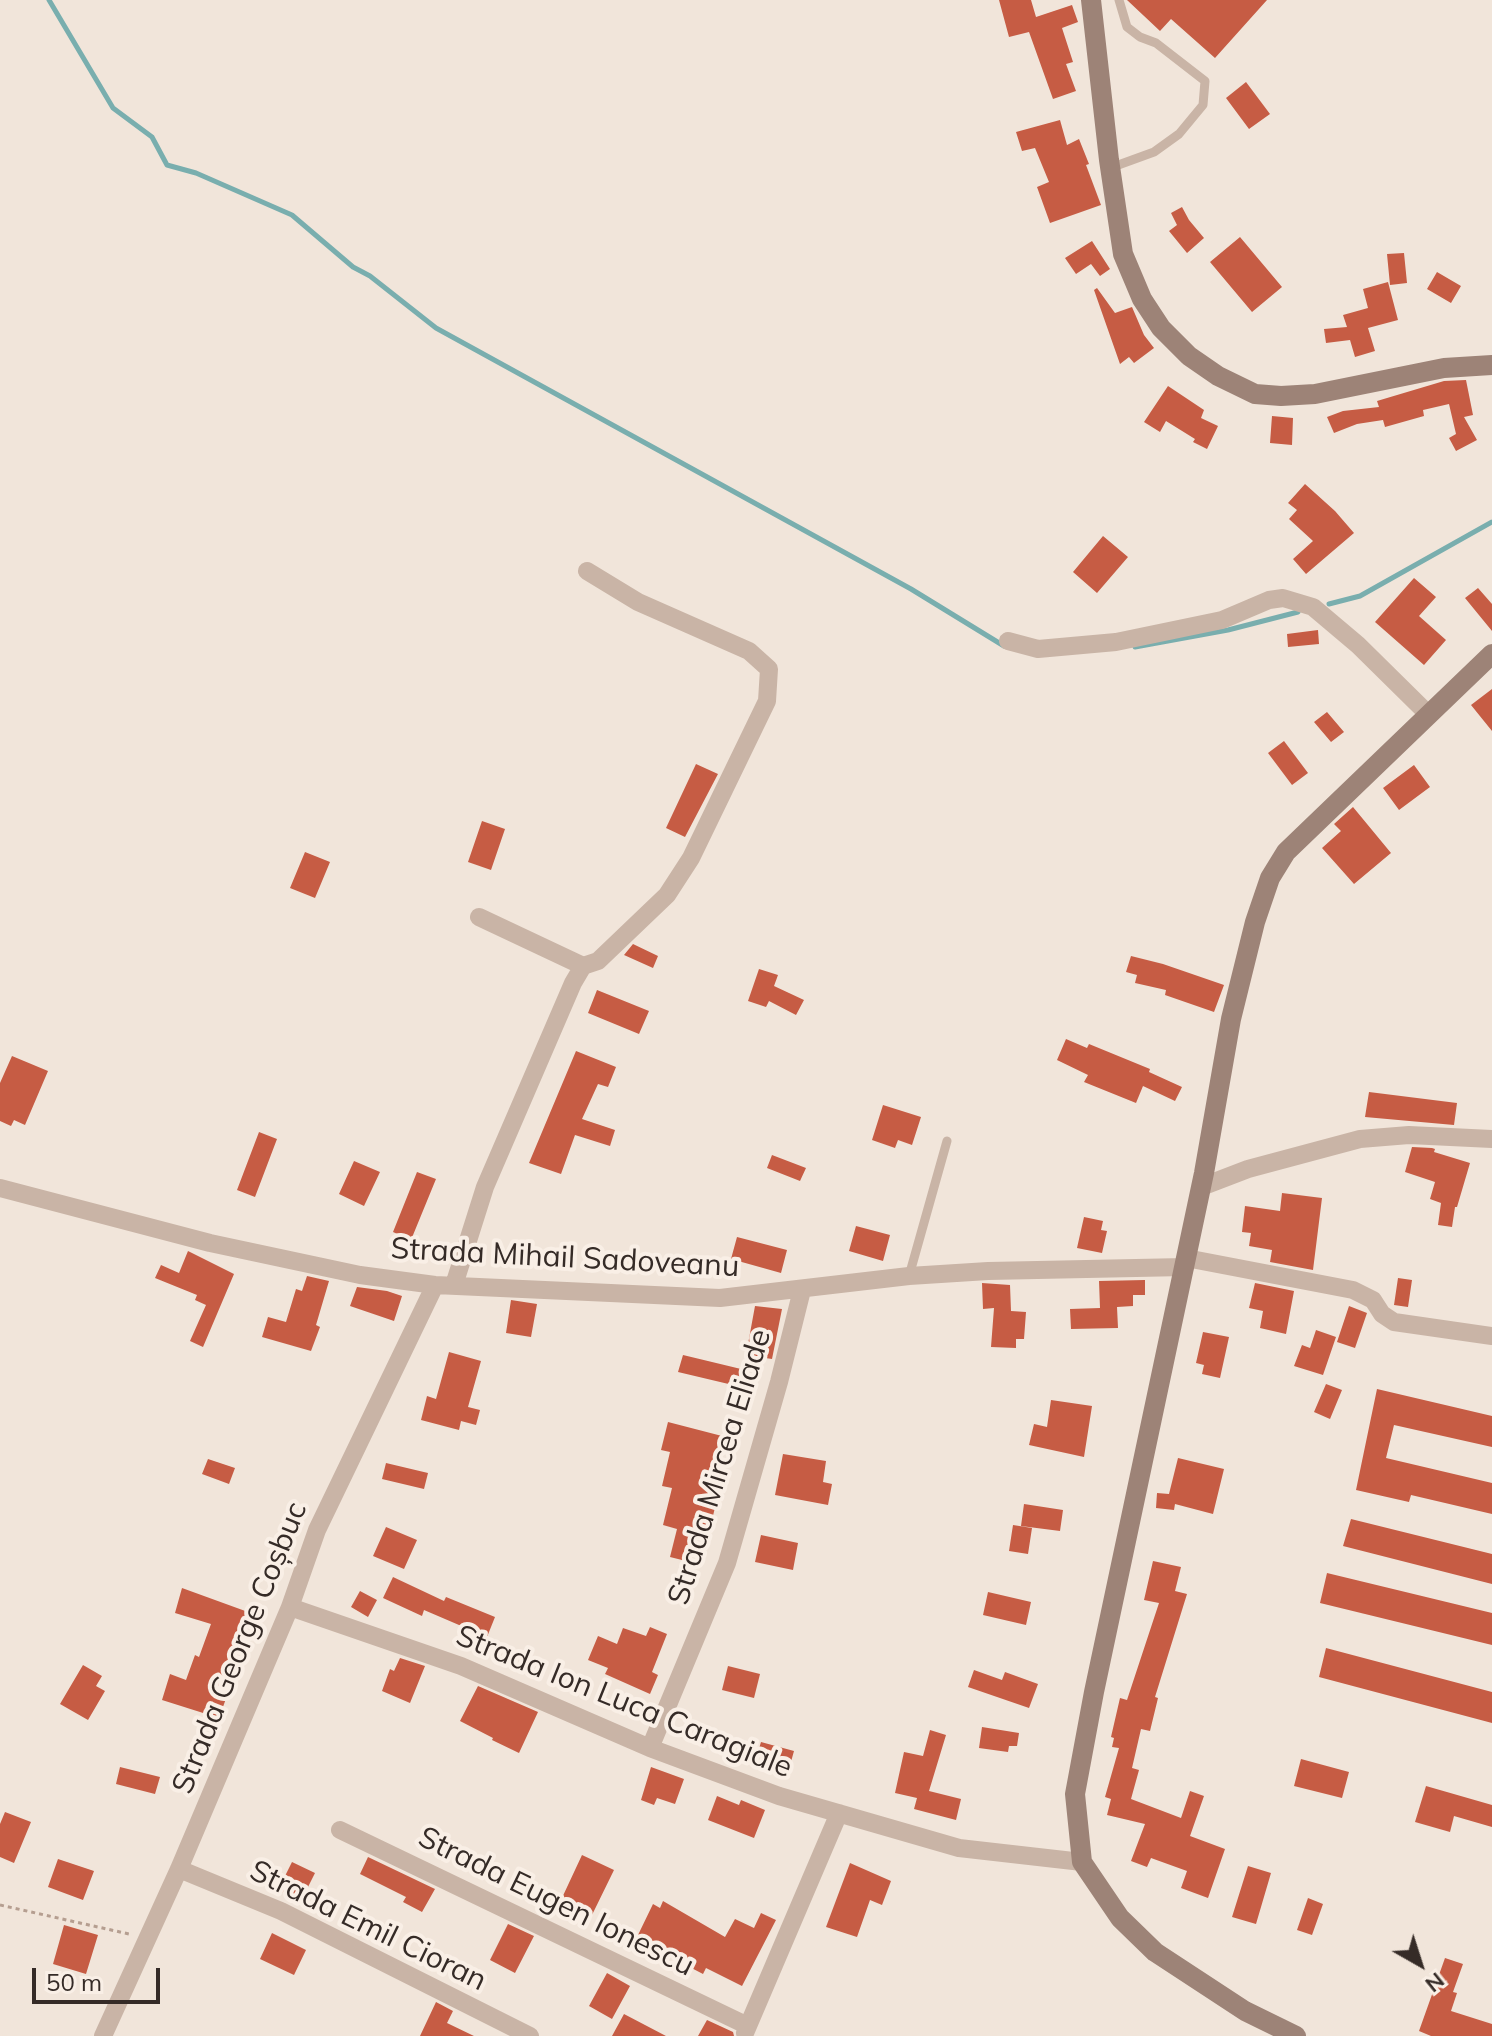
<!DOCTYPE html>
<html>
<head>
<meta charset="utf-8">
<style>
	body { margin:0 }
	#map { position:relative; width:1492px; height:2036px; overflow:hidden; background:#f1e5da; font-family:Mulish,sans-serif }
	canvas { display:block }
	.north { position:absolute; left:1380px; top:1924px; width:80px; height:80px; -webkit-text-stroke:6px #f9efe6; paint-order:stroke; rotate:141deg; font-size:22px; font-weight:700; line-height:32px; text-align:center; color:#352b27 }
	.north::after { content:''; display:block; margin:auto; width:28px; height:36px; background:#352b27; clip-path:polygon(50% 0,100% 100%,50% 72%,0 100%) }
	.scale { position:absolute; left:32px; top:1968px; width:128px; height:36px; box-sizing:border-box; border:4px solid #352b27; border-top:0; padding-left:10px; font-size:24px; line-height:28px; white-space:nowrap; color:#352b27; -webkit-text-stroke:6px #f9efe6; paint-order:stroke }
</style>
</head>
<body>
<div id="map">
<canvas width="1492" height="2036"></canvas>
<div class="north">N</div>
<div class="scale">50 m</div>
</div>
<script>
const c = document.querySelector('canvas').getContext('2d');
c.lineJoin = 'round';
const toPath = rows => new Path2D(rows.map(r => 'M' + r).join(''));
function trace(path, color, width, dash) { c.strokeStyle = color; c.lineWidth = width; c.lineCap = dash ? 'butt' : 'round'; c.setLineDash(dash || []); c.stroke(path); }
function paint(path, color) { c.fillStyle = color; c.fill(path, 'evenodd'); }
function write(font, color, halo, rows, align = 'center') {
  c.font = font + ' Mulish,sans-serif'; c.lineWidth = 8; c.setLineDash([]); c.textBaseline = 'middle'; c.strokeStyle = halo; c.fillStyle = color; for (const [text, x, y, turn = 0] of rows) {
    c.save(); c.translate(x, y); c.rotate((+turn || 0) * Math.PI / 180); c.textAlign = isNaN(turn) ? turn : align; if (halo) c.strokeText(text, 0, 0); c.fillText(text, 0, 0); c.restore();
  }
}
trace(toPath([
	[49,0,113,108,152,137,167,165,196,173,292,215,353,267,370,276,436,328,911,589,1004,646],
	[1329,604,1360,596,1492,522],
	[1135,647,1228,630,1298,612]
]), '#79aeae', 5);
paint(toPath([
	[999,0,1031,0,1036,17,1072,5,1078,22,1062,28,1073,62,1066,64,1076,91,1053,99,1029,32,1009,37],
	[1127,0,1267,0,1215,58,1171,19,1160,31],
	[1246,82,1270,114,1249,129,1226,98],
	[1060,120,1067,145,1079,139,1089,164,1086,165,1101,205,1050,223,1037,187,1049,182,1035,148,1022,151,1016,132],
	[1182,207,1189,220,1204,238,1187,253,1169,231,1177,225,1171,213],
	[1240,237,1282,287,1252,312,1210,262],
	[1092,241,1110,269,1100,276,1091,264,1076,274,1065,258],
	[1404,253,1407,283,1390,285,1387,254],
	[1437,272,1461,286,1451,303,1427,289],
	[1388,282,1398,320,1368,328,1375,351,1355,357,1350,340,1326,343,1324,329,1347,327,1343,315,1368,308,1363,289],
	[1097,288,1115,313,1132,307,1144,335,1154,348,1134,363,1129,357,1120,364,1094,290],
	[1466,380,1473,415,1464,417,1477,440,1456,451,1449,438,1456,434,1449,404,1423,410,1424,416,1385,427,1383,420,1357,424,1334,433,1327,417,1343,411,1379,407,1377,401,1444,381],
	[1168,386,1204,410,1201,418,1218,426,1207,449,1193,442,1195,439,1166,421,1160,432,1144,422],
	[1272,416,1293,418,1292,445,1270,443],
	[1305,484,1335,511,1354,533,1306,574,1293,559,1313,541,1289,519,1297,510,1288,503],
	[1103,536,1128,557,1097,593,1073,572],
	[1414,578,1436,597,1419,616,1446,640,1424,665,1375,622],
	[1478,588,1492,604,1492,631,1465,598],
	[1318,630,1319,644,1288,647,1287,634],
	[1492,689,1492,731,1471,705],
	[1327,712,1344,732,1331,742,1314,722],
	[1284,741,1308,773,1292,785,1268,753],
	[696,764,718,774,685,837,666,828],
	[1414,765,1430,787,1399,810,1383,788],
	[1353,807,1391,853,1354,884,1322,848,1341,831,1334,824],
	[482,821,505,829,491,870,468,862],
	[305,852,330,862,315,898,290,888],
	[633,944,658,956,653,968,624,955],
	[1131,956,1163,964,1224,985,1214,1012,1165,995,1166,990,1135,983,1137,975,1126,972],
	[759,969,778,975,774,986,804,1000,796,1015,769,1001,766,1007,748,1001],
	[597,990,649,1011,639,1034,588,1013],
	[1066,1039,1087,1048,1089,1044,1150,1069,1149,1072,1182,1087,1175,1101,1143,1086,1136,1103,1084,1082,1088,1075,1057,1060],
	[576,1051,616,1067,608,1087,598,1084,582,1119,615,1130,610,1146,575,1135,561,1174,529,1163],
	[12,1056,48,1071,25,1125,14,1120,11,1126,0,1121,0,1083],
	[1369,1092,1457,1103,1454,1125,1365,1117],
	[883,1105,921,1117,912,1145,898,1140,895,1148,872,1140],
	[259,1132,277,1139,255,1197,237,1190],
	[1412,1147,1432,1148,1435,1149,1434,1152,1470,1163,1457,1207,1455,1207,1452,1227,1438,1225,1441,1203,1430,1199,1435,1182,1405,1172],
	[772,1155,806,1168,800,1181,767,1168],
	[354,1161,380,1172,364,1206,339,1194],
	[417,1172,436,1179,411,1240,393,1232],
	[1282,1193,1322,1198,1313,1270,1270,1262,1272,1250,1249,1246,1251,1233,1242,1232,1245,1206,1280,1211],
	[1084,1217,1103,1221,1101,1230,1107,1231,1102,1253,1077,1248],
	[856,1226,890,1235,883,1261,849,1251],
	[737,1237,787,1250,781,1273,731,1259],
	[188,1251,234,1274,203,1347,190,1341,206,1305,195,1300,197,1295,155,1278,161,1265,179,1273],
	[307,1276,329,1281,316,1325,320,1327,311,1351,262,1337,268,1317,286,1322,296,1289,302,1291],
	[1398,1278,1412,1280,1408,1307,1394,1305],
	[1145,1280,1145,1295,1133,1295,1133,1306,1117,1307,1118,1328,1071,1329,1070,1309,1100,1308,1099,1281],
	[982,1283,1010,1285,1011,1311,1026,1312,1024,1339,1016,1339,1016,1348,991,1347,994,1308,983,1309],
	[1255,1283,1294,1291,1286,1334,1260,1328,1263,1311,1249,1308],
	[357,1287,387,1291,402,1296,394,1321,350,1306],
	[511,1300,537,1304,531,1337,506,1333],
	[755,1306,782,1309,772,1359,746,1355],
	[1349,1306,1367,1313,1355,1348,1337,1342],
	[1316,1330,1336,1337,1323,1375,1294,1366,1302,1345,1310,1348],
	[1203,1332,1229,1337,1220,1378,1202,1374,1204,1365,1196,1363],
	[449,1352,481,1361,468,1407,480,1410,476,1425,461,1421,459,1430,421,1420,427,1396,436,1399],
	[683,1355,741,1369,737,1386,678,1372],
	[1326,1384,1342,1390,1330,1419,1314,1412],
	[1377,1389,1492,1416,1492,1447,1394,1425,1386,1458,1492,1483,1492,1514,1411,1495,1409,1502,1356,1490],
	[1051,1400,1092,1406,1084,1457,1029,1445,1034,1424,1047,1427],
	[668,1422,722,1436,713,1469,724,1472,717,1499,708,1537,697,1534,690,1562,670,1557,677,1529,663,1525,672,1488,662,1486,670,1452,661,1450],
	[783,1454,826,1461,823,1482,832,1484,828,1505,775,1495],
	[1178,1458,1224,1469,1213,1514,1175,1504,1174,1510,1156,1508,1157,1493,1169,1494],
	[208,1459,235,1468,229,1484,202,1474],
	[386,1463,428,1473,424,1489,382,1479],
	[1024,1504,1063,1510,1060,1531,1021,1526],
	[1351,1519,1492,1554,1492,1584,1343,1546],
	[1013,1525,1032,1528,1028,1554,1009,1551],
	[386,1527,417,1540,404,1569,373,1556],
	[761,1535,798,1543,793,1570,755,1562],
	[1153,1561,1181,1567,1175,1591,1187,1594,1155,1697,1158,1698,1150,1731,1141,1729,1132,1768,1139,1770,1131,1799,1181,1818,1190,1791,1204,1796,1190,1836,1225,1849,1208,1898,1181,1888,1187,1871,1151,1858,1147,1867,1131,1861,1145,1824,1107,1815,1111,1799,1105,1797,1119,1748,1112,1747,1114,1738,1111,1737,1120,1698,1127,1700,1159,1603,1144,1600],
	[1327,1573,1492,1613,1492,1645,1320,1603],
	[393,1577,444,1601,446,1597,495,1617,487,1637,424,1610,422,1616,383,1598],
	[182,1588,248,1612,219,1690,228,1693,219,1718,162,1700,170,1674,186,1680,195,1655,199,1657,211,1624,175,1613],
	[360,1591,377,1600,368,1617,351,1607],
	[988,1592,1031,1602,1026,1625,983,1615],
	[650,1627,667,1634,652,1672,658,1675,650,1694,605,1674,608,1668,588,1660,598,1636,617,1644,623,1628,646,1636],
	[1326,1648,1492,1692,1492,1723,1319,1677],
	[400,1658,425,1666,410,1703,382,1691,390,1669,394,1671],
	[83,1665,102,1676,96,1686,105,1691,88,1720,60,1704],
	[728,1666,760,1674,754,1698,722,1690],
	[974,1670,1002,1680,1005,1672,1038,1684,1029,1708,968,1687],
	[478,1686,538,1712,519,1753,492,1740,493,1738,460,1721],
	[982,1727,1019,1733,1017,1746,1009,1746,1008,1752,979,1748],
	[930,1730,946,1735,929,1791,961,1799,956,1820,914,1809,917,1798,895,1793,904,1752,923,1756],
	[761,1742,794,1751,787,1776,761,1768,762,1756,757,1755],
	[1301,1759,1349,1772,1342,1798,1294,1786],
	[120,1767,160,1777,155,1794,116,1784],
	[651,1767,684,1779,675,1804,657,1798,654,1805,641,1800],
	[1426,1786,1492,1805,1492,1827,1454,1816,1450,1832,1415,1822],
	[717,1796,739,1805,741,1800,765,1810,754,1838,708,1820],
	[5,1812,31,1822,14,1863,0,1857,0,1824],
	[582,1855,614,1870,592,1915,561,1900],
	[368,1857,435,1889,422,1912,403,1902,406,1897,360,1874],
	[58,1859,94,1871,83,1900,48,1887],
	[292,1862,315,1873,301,1901,278,1890],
	[850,1863,891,1881,882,1905,870,1900,857,1937,826,1927],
	[1248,1866,1271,1873,1256,1924,1232,1917],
	[1308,1898,1323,1904,1312,1935,1297,1930],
	[663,1901,725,1937,735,1919,754,1928,761,1913,776,1920,742,1986,706,1968,703,1974,676,1960,679,1955,638,1935,653,1904,660,1908],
	[508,1924,534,1936,515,1973,490,1960],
	[64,1925,98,1935,86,1974,53,1964],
	[272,1933,306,1950,294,1975,260,1959],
	[1445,1958,1463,1964,1453,1992,1457,1993,1451,2011,1492,2024,1492,2036,1431,2036,1419,2031],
	[607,1973,630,1986,612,2019,589,2006],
	[436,2002,453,2011,447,2023,474,2036,420,2036],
	[624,2014,666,2036,612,2036],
	[707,2020,733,2032,734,2036,698,2036]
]), '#c65c44');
trace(toPath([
	[0,1905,129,1934]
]), '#b59e90', 3, [4, 4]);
trace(toPath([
	[1110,168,1154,152,1179,134,1203,105,1205,81,1156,43,1140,37,1127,27,1119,0],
	[909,1276,947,1141]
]), '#c9b4a6', 9);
trace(toPath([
	[1008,641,1038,649,1116,642,1222,620,1269,600,1283,598,1313,607,1358,645,1429,715],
	[479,917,583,966],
	[1201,1187,1248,1169,1360,1139,1409,1135,1492,1139],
	[0,1188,210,1243,360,1275,435,1285,720,1298,909,1276,988,1271,1185,1267],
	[1186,1258,1353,1290,1373,1300,1382,1314,1394,1322,1492,1336],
	[454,1285,485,1187,573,983,583,966,598,961,667,895,691,858,767,701,769,669,749,651,638,602,587,571],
	[290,1607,461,1666,650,1748,779,1796,959,1848,1082,1862],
	[650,1748,727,1563,779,1382,802,1290],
	[340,1830,748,2026],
	[179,1869,281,1911,530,2036],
	[745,2033,839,1813],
	[103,2036,179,1869,290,1607,317,1530,435,1285]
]), '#c9b4a6', 18);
trace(toPath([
	[1091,0,1109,160,1123,254,1142,299,1161,328,1189,356,1218,376,1255,394,1281,396,1315,394,1444,368,1492,365],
	[1296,2036,1245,2011,1155,1952,1120,1918,1082,1862,1075,1794,1094,1692,1204,1173,1231,1019,1255,922,1270,878,1286,852,1492,654]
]), '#9d8377', 20);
write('30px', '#352b27', '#f9efe6', [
	["Strada Mihail Sadoveanu",565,1258,3],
	["Strada Mircea Eliade",720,1467,-73],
	["Strada George Coșbuc",240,1648,-68],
	["Strada Ion Luca Caragiale",624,1702,22],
	["Strada Eugen Ionescu",556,1902,26],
	["Strada Emil Cioran",368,1926,26]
]);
</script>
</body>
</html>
